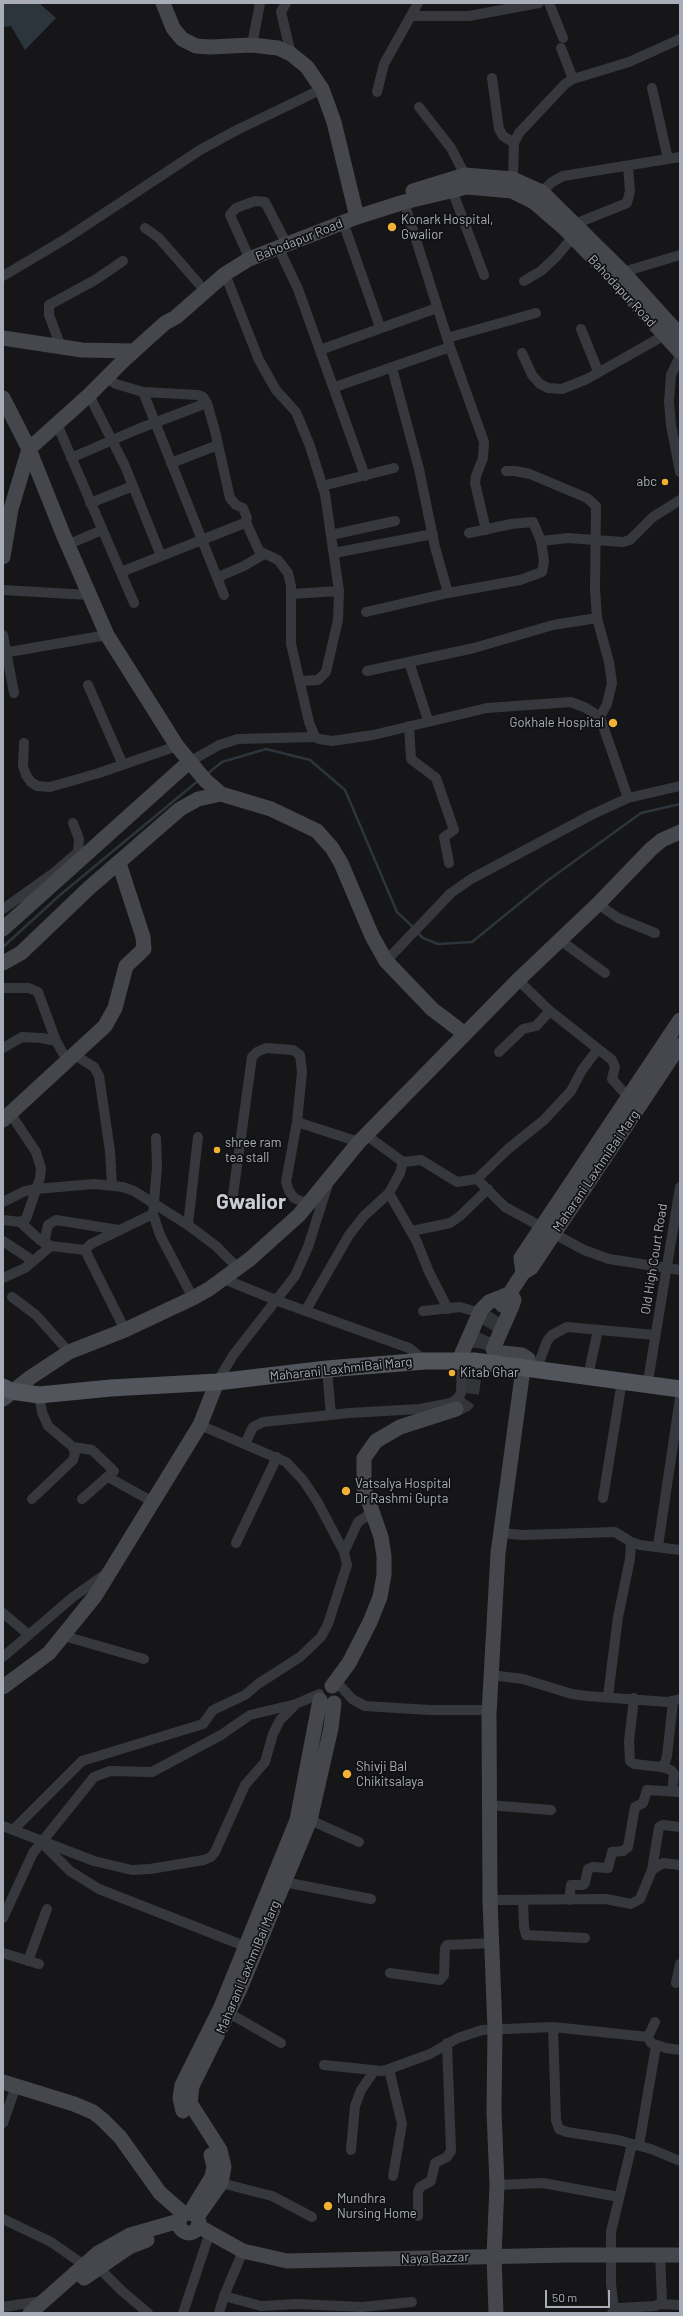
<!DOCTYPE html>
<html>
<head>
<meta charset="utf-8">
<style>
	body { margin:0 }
	#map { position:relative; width:683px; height:2316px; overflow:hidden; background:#161618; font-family:Barlow,sans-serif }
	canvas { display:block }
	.frame { position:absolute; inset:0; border:4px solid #a8adb8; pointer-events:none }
	.scale { position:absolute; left:545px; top:2290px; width:65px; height:18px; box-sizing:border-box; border:2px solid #a8adb8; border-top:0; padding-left:5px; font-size:12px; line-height:14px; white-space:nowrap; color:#a8adb8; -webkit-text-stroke:3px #111113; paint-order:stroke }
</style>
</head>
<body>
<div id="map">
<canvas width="683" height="2316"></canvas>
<div class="frame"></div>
<div class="scale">50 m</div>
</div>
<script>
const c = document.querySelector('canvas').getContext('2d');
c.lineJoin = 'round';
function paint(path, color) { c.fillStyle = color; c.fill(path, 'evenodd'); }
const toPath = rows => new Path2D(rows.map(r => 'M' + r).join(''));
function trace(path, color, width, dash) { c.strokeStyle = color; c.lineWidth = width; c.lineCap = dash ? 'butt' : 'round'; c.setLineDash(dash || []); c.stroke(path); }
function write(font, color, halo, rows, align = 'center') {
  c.font = font + ' Barlow,sans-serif'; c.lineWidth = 3.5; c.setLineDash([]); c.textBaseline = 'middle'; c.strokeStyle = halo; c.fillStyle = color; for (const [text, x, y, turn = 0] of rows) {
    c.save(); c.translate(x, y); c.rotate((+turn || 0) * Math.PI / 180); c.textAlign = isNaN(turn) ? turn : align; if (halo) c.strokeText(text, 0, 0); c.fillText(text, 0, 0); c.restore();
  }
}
paint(toPath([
	[3,3,39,3,56,18,25,50,11,26,3,27]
]), '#2c353c');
trace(toPath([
	[206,775,222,762,266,749,310,760,345,790,397,912,414,928],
	[417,932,423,938,438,944,472,942,547,881,641,813,680,804],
	[3,947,60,895,199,780]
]), '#2c353c', 2.5);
trace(toPath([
	[456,1409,466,1404,471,1397,478,1347,484,1333,502,1305]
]), '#333438', 15, [15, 8]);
trace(toPath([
	[286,3,281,12,291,54],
	[549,3,563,38],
	[411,16,469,16,539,3],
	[252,45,260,3],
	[561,48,573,79],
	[492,78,499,129,503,136,514,143],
	[652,88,668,159],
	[377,92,384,64,418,3],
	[419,107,451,148,465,175],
	[513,179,514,143,519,133,565,84,573,79,629,62,680,39],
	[452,190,484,275],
	[542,192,552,182,563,176,680,157],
	[404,202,450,347,484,442,483,458,476,476,475,483,486,530],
	[343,222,380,327],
	[575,224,627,203,630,191,628,166],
	[145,228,159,238,199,284],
	[278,247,298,289,365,476],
	[247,253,230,215,236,208,255,201,265,202,283,237],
	[623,272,680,255],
	[225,274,259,360,276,390,296,412,310,446,325,494,339,591,338,620,326,672,318,680,300,681],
	[3,276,67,238,200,150,237,130,322,89],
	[524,281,541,271,556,257,572,238],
	[581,329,598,371],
	[447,338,536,313],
	[61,347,49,315,49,305,95,280,123,261],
	[320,350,437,308],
	[522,353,532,375,540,384,548,388,562,389,587,379,663,336],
	[680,356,671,375,669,402,671,425,680,472],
	[392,368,419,469,435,547,448,593],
	[107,378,116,384,143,392,198,395,203,397,207,403,215,431,230,498,236,505,243,508,247,518,246,522,242,524,121,572],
	[335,387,450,347],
	[143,392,224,595],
	[89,395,125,466,161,556],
	[57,424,134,603],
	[71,458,138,429,207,403],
	[171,463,218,445],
	[506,471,515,471,530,474,587,498,596,506,595,589,597,618,609,662,612,683,607,704,600,717,628,798],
	[322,486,394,468],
	[90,503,133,486],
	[246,522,259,551,278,560,288,573,291,586,291,644,309,722,315,737,319,739,332,741,373,735,487,708,571,702,586,708,600,717],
	[331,535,395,521],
	[541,541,568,538,623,542,630,540,653,517,680,500],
	[67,545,102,530],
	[334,553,433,534],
	[218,577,244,566,264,554],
	[3,590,89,595],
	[291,594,339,591],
	[366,612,448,593,520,580,542,572,544,561,541,541,533,522,511,524,469,533],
	[3,635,14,693],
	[3,653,107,635],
	[409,662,428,720],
	[367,671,474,648,553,625,597,618],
	[88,685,123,765],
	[409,726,411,759,436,778,454,830,444,837,449,863],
	[24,743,23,766,26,775,31,782,37,786,50,787,99,773,177,746],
	[189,762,219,745,238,739,315,737],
	[598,904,618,918,655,933],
	[3,909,55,872,78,852,79,839,73,823],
	[560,940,605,973],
	[386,961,451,893,471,879,591,815,628,798,680,786],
	[518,980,550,1011,612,1060,615,1067,612,1079,628,1097],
	[3,988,29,988,38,992,56,1041,67,1060],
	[3,1048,22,1037,42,1038,56,1041],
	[499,1052,523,1029,536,1026,550,1011],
	[73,1054,94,1067,99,1076,110,1151,112,1185],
	[297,1122,359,1142],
	[366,1135,403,1162,421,1160,457,1182,477,1179,505,1207,584,1250,609,1259,680,1270],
	[156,1138,157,1167,153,1214,160,1235,193,1298],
	[477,1179,508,1149,544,1120,571,1091,582,1070,598,1049],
	[389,1193,417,1242,429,1272,448,1309],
	[233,1195,252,1057,257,1052,266,1048,293,1050,300,1055,302,1072,297,1122,286,1182,289,1191,294,1198,308,1204],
	[3,1202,25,1191,36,1189,94,1184,123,1187,134,1191,188,1225,216,1246,238,1268],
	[3,1220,20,1222,26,1219,40,1178,41,1168,36,1152,10,1113],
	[20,1222,40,1240,51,1246,85,1250],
	[188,1225,198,1137],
	[412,1231,450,1223,460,1216,488,1189],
	[3,1241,33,1261],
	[44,1243,48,1225,56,1220,119,1230],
	[3,1278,25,1268,51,1246],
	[224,1279,278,1301,409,1348,425,1361],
	[12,1297,36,1315,69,1352],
	[306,1310,349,1235,364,1216,389,1193,400,1173,403,1162],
	[423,1311,460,1307,480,1313],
	[125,1330,85,1250,91,1244,153,1214],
	[540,1360,547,1341,552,1335,567,1327,655,1335],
	[590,1367,598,1330],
	[327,1369,331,1415],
	[649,1375,680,1187],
	[217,1382,234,1354,295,1276,308,1247,328,1184],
	[245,1444,253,1427,263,1422,349,1413,420,1409,451,1403,458,1398,461,1393,462,1361],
	[73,1447,92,1450,114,1471,82,1499],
	[108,1477,153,1502],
	[603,1498,622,1381],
	[32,1499,73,1460,75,1453,73,1447,48,1426,42,1412,39,1395],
	[500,1533,523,1535,615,1532,631,1542,640,1545,680,1550],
	[236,1543,277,1457],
	[658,1546,680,1398],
	[344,1552,358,1522,373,1512],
	[3,1613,29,1635],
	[64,1636,144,1659],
	[3,1657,73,1597,107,1573],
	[491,1675,523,1679,572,1694,587,1696,667,1702,680,1699],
	[336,1681,352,1699,365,1706,430,1710,489,1710],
	[608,1696,618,1617,630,1559,631,1542],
	[634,1698,629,1741,630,1761,634,1764,661,1767,665,1763,667,1756,673,1702],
	[661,1767,671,1770,674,1774,672,1791],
	[488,1805,551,1810],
	[310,1820,359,1842],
	[3,1826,94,1861,132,1870,150,1869,204,1860,211,1857,215,1852,245,1785,265,1762,273,1734,280,1720,295,1705],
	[13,1830,82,1761,203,1724,213,1710,245,1695,258,1684,300,1657,321,1637,328,1624,347,1565,344,1552,317,1501,303,1480,286,1462,200,1425],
	[43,1844,70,1871,99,1889,247,1947],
	[652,1870,659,1827,663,1825,680,1827],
	[284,1882,371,1899],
	[490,1900,606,1899,631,1904,640,1899,652,1870,663,1863,680,1865],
	[523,1900,524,1927,526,1935,585,1938],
	[569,1900,571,1885,583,1885,585,1883,588,1869,593,1867,608,1868,612,1852,623,1851,628,1847,635,1807,643,1803,647,1790,680,1792],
	[3,1918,33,1853,94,1777,110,1771,152,1772,221,1735,250,1715,296,1704,319,1694],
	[3,1953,39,1964],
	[28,1961,47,1909],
	[390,1973,440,1980,444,1975,445,1948,447,1945,491,1943],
	[676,1983,680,1964],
	[229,2013,281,2043],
	[655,2022,648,2037,651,2043,666,2048,680,2050],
	[553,2027,556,2120,559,2129,567,2132,618,2140,651,2149,680,2161],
	[324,2065,382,2071,389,2069,430,2054,458,2038,482,2030,553,2027,648,2037],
	[389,2069,402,2124,393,2176],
	[3,2123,16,2086],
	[639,2145,656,2046],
	[351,2150,355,2106,361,2090,375,2070],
	[221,2183,272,2196,312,2217],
	[497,2185,543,2183,619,2197],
	[418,2216,418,2192,420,2187,431,2181,435,2163,447,2157,451,2151,447,2043],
	[3,2219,51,2242,84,2265],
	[98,2267,122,2291,148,2313],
	[224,2296,261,2306,298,2304,362,2307,412,2302],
	[660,2304,680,2305],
	[3,2307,42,2301],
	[614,2310,611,2284,611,2232,632,2144],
	[183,2313,210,2232],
	[219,2313,224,2296,243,2251],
	[612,2313,619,2308,655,2306,660,2304,662,2301,660,2255]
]), '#37383d', 10);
trace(toPath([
	[163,3,173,28,182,39,196,46,210,47,252,45,278,48,291,54,307,67,322,89,334,122,355,209],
	[413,191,465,175,513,179,542,192,623,272,680,335],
	[3,338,82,350,133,351],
	[3,398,29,449,63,534,107,635,177,746,205,780,221,794,271,809,317,831,332,848,341,863,372,936,386,961,432,1009,465,1034],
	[3,557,11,509,29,449,89,395,124,360,165,323,176,317,225,274,249,259,357,217,404,202,467,187,512,191,534,202,563,227,612,277,680,352],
	[3,929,189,762],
	[3,963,21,953,89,888,180,809,198,799,221,794],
	[3,1120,105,1026,115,1008,126,966,144,949,143,937,119,863],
	[523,1273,521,1258,680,1020],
	[512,1296,514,1300,512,1306,493,1349,495,1352,522,1355,528,1359],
	[502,1305,523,1273,531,1268,680,1045],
	[462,1353,481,1310,489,1302,509,1294],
	[3,1399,31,1377,69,1352,125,1330,193,1298,209,1289,250,1259,299,1215,359,1142,518,980,598,904,651,849,662,840,680,832],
	[332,1686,349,1663,370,1622,380,1597,384,1575,384,1556,381,1537,364,1488,364,1458,376,1441,400,1427,456,1409],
	[3,1687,49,1653,95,1596,200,1425,217,1382],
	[3,2082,74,2104,93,2112,103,2120,120,2137,160,2193,184,2214],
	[183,2111,180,2098,182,2085,221,2007,297,1820,320,1700],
	[190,2213,212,2177,214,2166,211,2155],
	'179 2223a10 10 0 1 1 20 0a10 10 0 1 1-20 0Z',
	[197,2217,221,2183,224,2167,220,2150,190,2103,192,2086,240,1989,310,1820,331,1728,334,1703],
	[198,2226,243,2251,287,2261,567,2255,680,2255],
	[84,2278,129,2247,147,2240],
	[30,2313,98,2253,130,2235,179,2221],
	[496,2313,494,2256,497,2185,494,2111,495,2030,490,1900,489,1714,498,1553,523,1369]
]), '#45474d', 15);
trace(toPath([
	[3,1387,11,1391,39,1395,111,1388,217,1382,327,1369,425,1361,474,1361,680,1389]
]), '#53555c', 17);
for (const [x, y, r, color] of [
	[392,227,5,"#f2b134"],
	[665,482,4,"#f2b134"],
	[613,723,5,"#f2b134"],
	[217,1150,4,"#f2b134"],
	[452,1373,4,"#f2b134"],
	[346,1491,5,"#f2b134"],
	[347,1774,5,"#f2b134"],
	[328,2206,5,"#f2b134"]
]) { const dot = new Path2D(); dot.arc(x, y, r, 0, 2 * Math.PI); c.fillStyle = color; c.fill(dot); trace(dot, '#111113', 1.5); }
write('13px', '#a8adb8', '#111113', [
	["Konark Hospital,",401,220],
	["Gwalior",401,235],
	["abc",657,482,"right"],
	["Gokhale Hospital",604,723,"right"],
	["shree ram",225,1143],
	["tea stall",225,1158],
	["Kitab Ghar",460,1373],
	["Vatsalya Hospital",355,1484],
	["Dr Rashmi Gupta",355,1499],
	["Shivji Bal",356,1767],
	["Chikitsalaya",356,1782],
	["Mundhra",337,2199],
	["Nursing Home",337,2214]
], 'left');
write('13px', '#a8adb8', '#111113', [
	["Bahodapur Road",299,240,-22],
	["Bahodapur Road",622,291,47],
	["Maharani LaxhmiBai Marg",596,1171,-56],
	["Old High Court Road",654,1259,-81],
	["Maharani LaxhmiBai Marg",341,1369,-6],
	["Maharani LaxhmiBai Marg",248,1967,-67],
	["Naya Bazzar",435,2258,-2]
]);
write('bold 21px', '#c9ccd4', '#111113', [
	["Gwalior",251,1202]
]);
</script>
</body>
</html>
